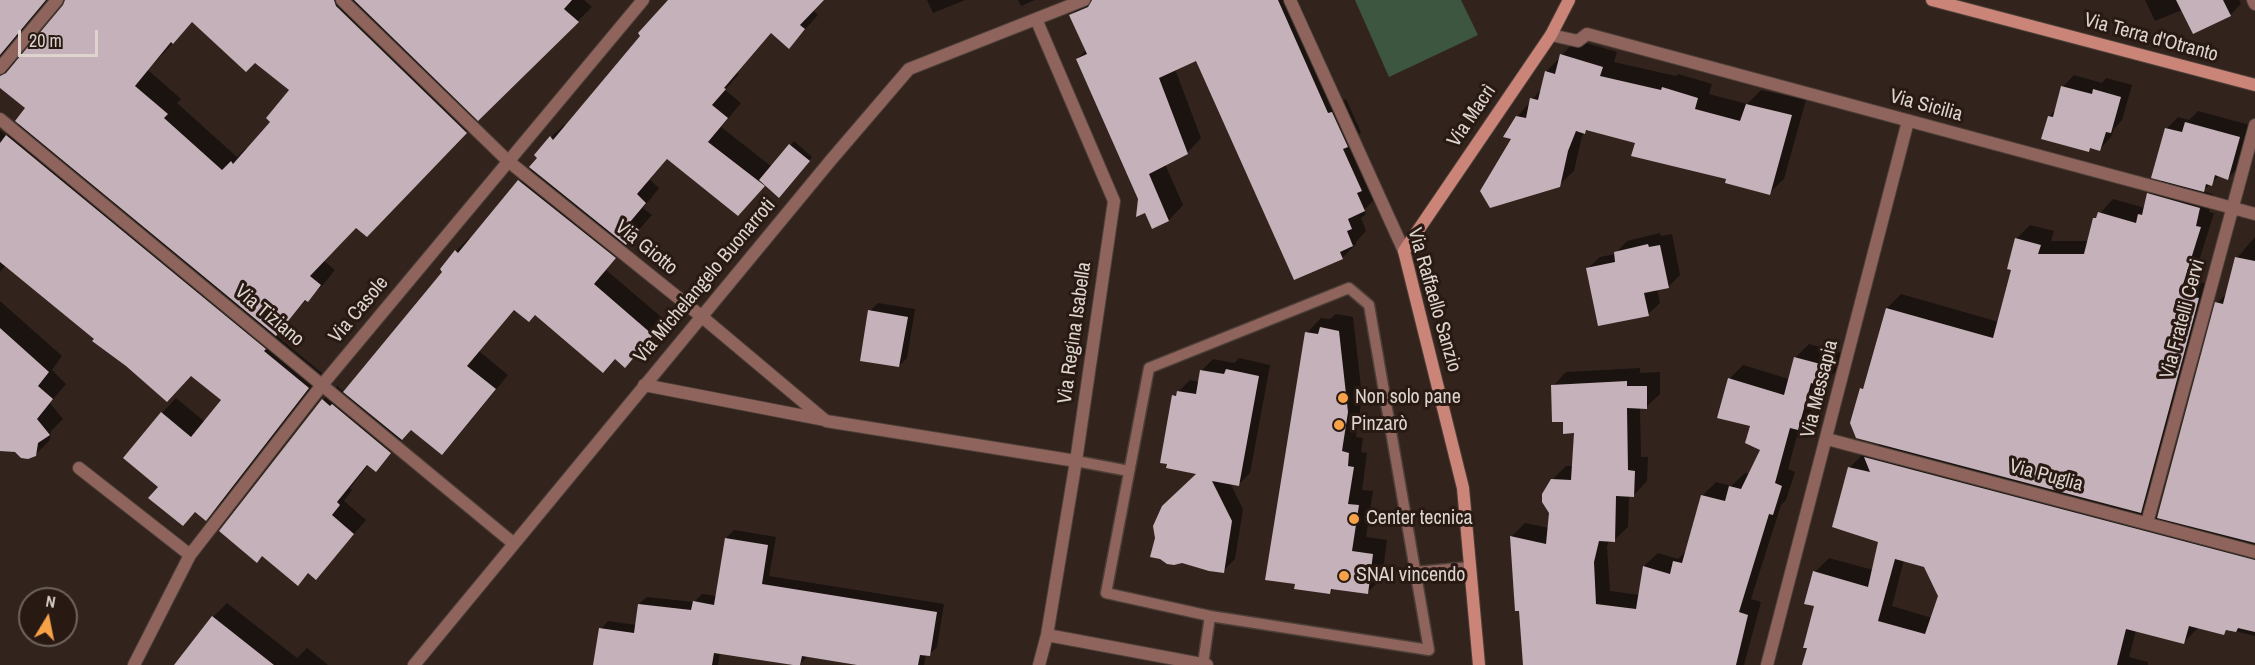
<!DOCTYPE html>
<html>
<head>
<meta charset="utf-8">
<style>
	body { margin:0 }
	#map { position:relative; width:2255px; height:665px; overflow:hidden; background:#32241d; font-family:"Archivo Narrow",sans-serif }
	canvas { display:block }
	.north { position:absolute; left:18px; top:587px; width:60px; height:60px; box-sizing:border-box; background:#281a13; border:2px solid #70645e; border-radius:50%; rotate:10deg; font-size:16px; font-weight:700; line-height:24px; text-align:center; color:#ddd4cf }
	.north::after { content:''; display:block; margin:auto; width:21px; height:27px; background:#f7a248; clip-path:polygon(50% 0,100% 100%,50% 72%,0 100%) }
	.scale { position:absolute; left:18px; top:30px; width:80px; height:27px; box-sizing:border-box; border:3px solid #ddd4cf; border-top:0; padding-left:8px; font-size:18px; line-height:21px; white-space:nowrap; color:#ddd4cf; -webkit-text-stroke:4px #281a13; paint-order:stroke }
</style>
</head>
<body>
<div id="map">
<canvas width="2255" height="665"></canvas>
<div class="north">N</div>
<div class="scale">20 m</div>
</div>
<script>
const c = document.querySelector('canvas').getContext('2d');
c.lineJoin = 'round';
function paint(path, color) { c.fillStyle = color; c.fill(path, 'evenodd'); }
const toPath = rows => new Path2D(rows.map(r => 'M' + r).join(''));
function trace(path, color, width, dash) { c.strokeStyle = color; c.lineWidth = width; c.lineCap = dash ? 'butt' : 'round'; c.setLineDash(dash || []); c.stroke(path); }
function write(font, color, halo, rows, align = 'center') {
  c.font = font + ' "Archivo Narrow",sans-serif'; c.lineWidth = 6; c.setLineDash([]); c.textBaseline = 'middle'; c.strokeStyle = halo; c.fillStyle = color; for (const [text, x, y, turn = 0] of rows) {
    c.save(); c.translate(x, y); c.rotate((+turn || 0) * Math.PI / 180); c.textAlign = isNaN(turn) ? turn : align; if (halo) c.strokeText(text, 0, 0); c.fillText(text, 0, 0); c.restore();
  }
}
paint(toPath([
	[1355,0,1461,0,1478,35,1389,77]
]), '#3d563f');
paint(toPath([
	[0,0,47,0,6,50,9,61,18,62,65,6,66,0,584,0,592,7,480,117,381,221,357,226,323,260,335,270,322,286,307,299,277,333,277,336,322,373,220,505,206,519,196,511,183,524,160,486,162,413,176,398,205,422,223,400,191,375,96,339,6,265,0,272,0,130,7,136,20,123,27,108,0,86],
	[193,21,255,61,291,90,272,121,248,150,246,148,237,157,177,103,181,99,148,70],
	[669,0,823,0,813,10,818,15,789,47,772,32,737,73,739,74,725,90,741,103,721,127,772,167,794,141,812,157,782,193,766,185,752,200,668,158,650,180,659,188,643,208,652,215,627,243,628,244,606,270,666,321,639,352,625,366,616,358,536,313,515,309,479,351,508,375,455,440,442,453,412,428,375,470,369,464,350,488,352,490,344,501,366,520,316,578,309,572,298,584,323,400,337,386,344,392,444,271,456,251,469,238,471,240,532,168,551,137,565,124,566,126,643,36],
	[927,0,965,0,933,13],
	[1018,0,1035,0,1021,6],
	[1087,0,1298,0,1343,100,1346,99,1361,132,1357,136,1378,196,1364,210,1366,214,1361,218,1366,231,1356,242,1356,244,1342,258,1196,59,1175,69,1201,138,1187,153,1165,164,1183,205,1169,220,1153,227,1077,59,1087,49,1071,15],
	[2145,0,2239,0,2241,4,2230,15,2182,10,2155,21],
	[1576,40,1617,52,1614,62,1676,76,1678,74,1712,84,1709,94,1747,104,1761,90,1806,100,1784,179,1769,193,1636,142,1588,129,1582,136,1574,171,1559,185,1513,138,1517,117,1542,88,1546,72],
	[2074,75,2102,83,2106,78,2132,85,2122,120,2114,129,2111,137,2100,149,2092,147,2088,151,2049,117,2056,109,2063,87],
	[2198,111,2250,125,2239,167,2228,178,2220,175,2203,191,2213,194,2209,212,2214,213,2193,280,2212,285,2155,498,2141,512,2159,516,2217,303,2228,292,2237,258,2255,237,2255,636,2228,629,2224,634,2199,627,2184,642,2136,630,2129,657,2148,662,2148,665,1804,665,1816,605,1815,572,1829,558,1873,570,1879,541,1849,468,1864,453,1869,454,1880,443,1861,389,1866,384,1887,308,1901,294,1999,322,2012,269,2016,239,2030,225,2054,231,2051,241,2089,241,2095,219,2113,199,2145,208,2148,194,2163,179,2166,129,2178,117,2189,120],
	[1904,560,1925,566,1939,596,1932,618,1892,606],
	[1660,233,1661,236,1672,234,1680,275,1668,287,1657,289,1660,303,1648,314,1588,268,1600,257,1615,254,1627,241],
	[0,301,62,356,52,370,66,384,50,403,63,419,51,431,50,440,35,455,0,449],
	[878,303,915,309,907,358,899,366,870,311],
	[1336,314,1353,317,1362,396,1356,437,1363,438,1361,452,1367,453,1362,490,1373,491,1366,537,1387,540,1382,578,1367,593,1334,588,1330,593,1307,333,1321,318,1330,319],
	[1809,344,1841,353,1836,371,1822,385,1820,384,1811,414,1800,425,1788,469,1795,472,1786,500,1781,505,1751,599,1761,602,1744,665,1525,665,1512,536,1525,523,1549,528,1552,480,1566,466,1574,466,1576,432,1564,420,1553,386,1566,372,1640,368,1640,373,1660,372,1660,394,1646,407,1640,407,1641,457,1648,457,1647,481,1634,495,1629,495,1628,527,1614,540,1609,540,1607,547,1610,591,1640,595,1644,566,1658,553,1678,559,1687,550,1702,496,1716,482,1731,486,1745,473,1749,474,1761,449,1729,379,1743,365,1789,379,1796,357],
	[1239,358,1270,365,1250,473,1238,485,1230,483,1243,509,1235,559,1223,571,1157,538,1199,473,1174,396,1190,380,1199,382,1201,371,1213,359,1234,363],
	[734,530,776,537,769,576,944,604,937,647,929,655,926,654,924,665,866,665,807,657,800,664,720,652,718,665,595,665,601,629,608,621,637,625,639,604,647,597,694,602,702,594,717,596,726,538],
	[227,603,297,658,307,648,328,665,176,665,213,617]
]), '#0007');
paint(toPath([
	[0,0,46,0,0,55],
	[65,0,334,0,336,6,467,133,367,237,356,228,310,276,321,285,308,302,305,300,276,336,15,121,25,108,0,88,0,76,6,73,63,5],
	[192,22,246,72,255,63,289,90,266,118,270,122,233,164,231,161,222,170,164,118,168,114,135,86,171,42,173,44],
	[354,0,572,0,564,9,579,22,478,121],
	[668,0,824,0,800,25,805,29,789,49,771,33,724,88,726,89,712,105,728,118,708,142,765,186,738,216,667,159,637,194,646,203,630,222,639,230,626,245,529,167,537,158,534,155,550,136,553,140,640,36,638,33],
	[1092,0,1278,0,1328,113,1332,112,1348,147,1343,149,1362,191,1357,193,1365,211,1348,219,1352,229,1347,231,1353,246,1340,252,1343,259,1294,280,1196,61,1159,78,1188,154,1149,174,1169,221,1152,229,1145,213,1136,217,1138,199,1076,59,1087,54,1069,15,1088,7],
	[2176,0,2223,0,2231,16,2193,34],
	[1560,54,1603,67,1600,76,1661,90,1662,87,1698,98,1695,109,1740,121,1746,104,1792,115,1770,195,1725,183,1726,179,1631,156,1635,143,1586,130,1585,134,1576,131,1568,151,1560,187,1490,208,1480,191,1511,139,1503,137,1516,116,1526,118,1530,98,1538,100,1545,71,1555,74],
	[2061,86,2092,94,2093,89,2121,97,2111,133,2106,132,2100,151,2090,148,2089,152,2041,139,2048,116,2053,117],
	[2185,122,2240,137,2228,180,2215,175,2212,186,2206,184,2204,192,2151,178,2165,128,2182,132],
	[6,135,266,349,264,351,309,388,206,521,195,512,183,526,148,498,158,487,123,458,161,412,191,437,221,400,191,376,167,402,126,366,92,341,94,339,0,262,0,143],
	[789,144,810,161,779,198,759,180],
	[518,180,616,258,594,284,653,335,625,368,615,359,603,373,535,315,529,322,514,310,467,366,496,389,442,455,411,430,402,440,343,392,442,272,440,269,455,250,458,253],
	[2147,193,2200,208,2196,226,2201,227,2180,294,2199,298,2141,513,1856,438,1850,423,1860,388,1863,389,1886,308,1993,338,2011,270,2007,269,2015,238,2041,245,2038,254,2084,254,2093,218,2096,218,2098,212,2136,223,2138,214,2142,215],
	[1648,244,1649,247,1660,245,1669,288,1644,293,1649,316,1598,326,1586,268,1615,262,1614,252],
	[2235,257,2255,261,2255,543,2157,518,2215,302,2223,304],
	[868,310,908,317,899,367,860,361],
	[1320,327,1339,331,1348,412,1342,451,1349,453,1348,466,1354,467,1348,504,1359,505,1352,551,1373,554,1368,594,1331,589,1330,594,1294,589,1295,584,1265,580,1305,332,1318,334],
	[0,328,49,372,38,386,53,399,37,419,50,435,38,443,36,456,28,459,21,458,15,452,0,451],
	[1794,357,1828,366,1822,386,1811,383,1798,430,1790,428,1775,483,1782,486,1773,515,1769,514,1739,612,1748,615,1736,665,1523,665,1519,611,1515,611,1510,536,1546,544,1549,513,1542,502,1542,494,1551,479,1571,480,1574,433,1563,434,1563,422,1552,422,1551,385,1627,381,1627,386,1647,386,1647,409,1627,408,1628,470,1635,471,1634,497,1616,496,1615,542,1599,541,1594,562,1596,604,1636,609,1643,566,1670,574,1673,561,1682,563,1701,495,1725,501,1729,486,1741,489,1760,450,1745,443,1750,426,1717,418,1728,378,1784,395],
	[1226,369,1259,376,1239,486,1212,481,1232,521,1224,573,1209,571,1182,563,1174,565,1167,564,1160,559,1150,557,1155,538,1153,526,1162,506,1196,474,1166,468,1167,464,1160,463,1172,395,1176,396,1177,391,1196,394,1200,370,1224,374],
	[322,399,330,406,332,404,391,453,376,472,367,465,337,502,340,505,332,515,354,534,316,580,308,573,298,586,262,556,257,563,219,531],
	[1864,457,2255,560,2255,632,2238,628,2236,632,2226,630,2224,635,2189,626,2184,644,2126,629,2117,665,1802,665,1807,648,1803,648,1814,606,1804,604,1813,571,1868,587,1878,542,1832,527,1848,467,1870,472],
	[1895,559,1924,567,1938,596,1925,634,1878,621],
	[725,538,768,545,762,584,937,612,930,656,920,655,918,665,857,665,802,656,800,665,793,665,714,653,712,665,593,665,599,628,634,633,638,604,691,610,693,601,714,605],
	[212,616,274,665,174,665]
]), '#c5b1b9');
const lane = toPath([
	[1349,288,1369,305,1429,650,1210,616,1106,593,1149,368,1349,288],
	[1076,461,1129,471],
	[1416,572,1470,567],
	[1203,664,1210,616]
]);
const street = toPath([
	[342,0,508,161,701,316,826,421,1076,461],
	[1290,0,1404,251],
	[2253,0,2255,4],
	[1036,19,1114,201,1076,461,1047,635,1039,665],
	[1551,35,1578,41,1587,34,2255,214],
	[0,68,57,0],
	[0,119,513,543],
	[644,385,825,420],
	[1827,439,2255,552],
	[79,468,190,555],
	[2147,523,2255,125],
	[1047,635,1207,665],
	[134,665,190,555,322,385,643,0],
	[414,665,831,160,909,69,1084,0],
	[1767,665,1908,121]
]);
const secondary = toPath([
	[1932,0,2255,85],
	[1479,665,1463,488,1404,251,1551,35,1569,0]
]);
trace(lane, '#4d4039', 13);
trace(street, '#4d4039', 14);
trace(secondary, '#4d4039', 14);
trace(lane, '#8f645c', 10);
trace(street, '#8f645c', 12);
trace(secondary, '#ca8578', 12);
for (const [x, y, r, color] of [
	[1343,398,6,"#f7a248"],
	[1339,425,6,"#f7a248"],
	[1354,519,6,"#f7a248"],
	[1344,576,6,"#f7a248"]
]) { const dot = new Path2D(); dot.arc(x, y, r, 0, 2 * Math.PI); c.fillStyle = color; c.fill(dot); trace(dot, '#281a13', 2); }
write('20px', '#ddd4cf', '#281a13', [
	["Via Terra d'Otranto",2151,38,15],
	["Via Sicilia",1926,106,15],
	["Via Macrì",1472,116,-56],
	["Via Giotto",646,248,39],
	["Via Michelangelo Buonarroti",705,281,-50],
	["Via Raffaello Sanzio",1434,300,74],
	["Via Casole",359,310,-50],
	["Via Tiziano",269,316,40],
	["Via Fratelli Cervi",2183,319,-75],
	["Via Regina Isabella",1075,333,-82],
	["Via Messapia",1820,389,-76],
	["Via Puglia",2046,476,15]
]);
write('20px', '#ddd4cf', '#281a13', [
	["Non solo pane",1355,398],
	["Pinzarò",1351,425],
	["Center tecnica",1366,519],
	["SNAI vincendo",1356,576]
], 'left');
</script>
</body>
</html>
